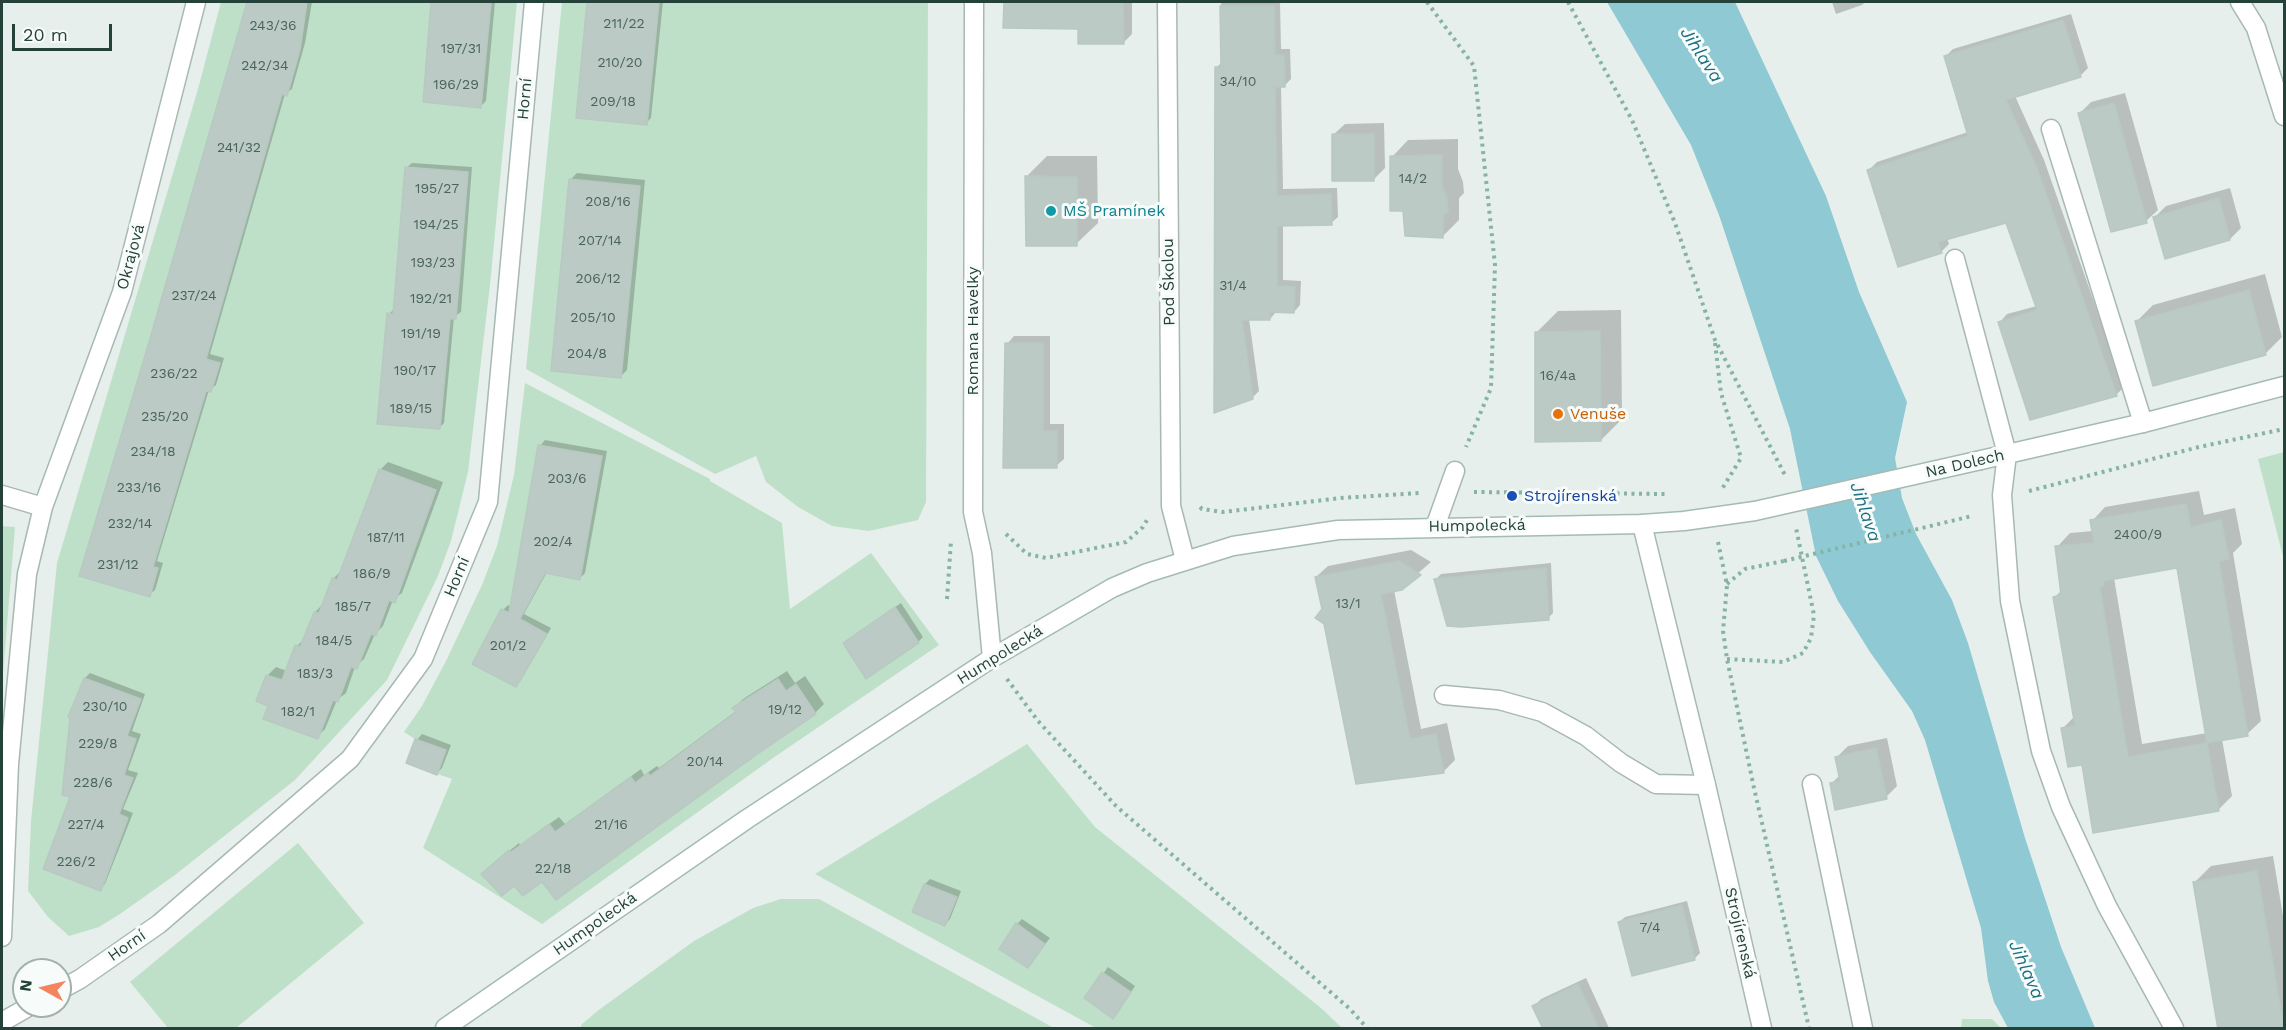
<!DOCTYPE html>
<html>
<head>
<meta charset="utf-8">
<style>
	body { margin:0 }
	#map { position:relative; width:2286px; height:1030px; overflow:hidden; background:#e6efeb; font-family:"Work Sans",sans-serif }
	canvas { display:block }
	.frame { position:absolute; inset:0; border:3px solid #24423a; pointer-events:none }
	.north { position:absolute; left:12px; top:958px; width:60px; height:60px; box-sizing:border-box; background:#f7fbf9; border:2px solid #a3b1ad; border-radius:50%; rotate:278deg; font-size:16px; font-weight:700; line-height:24px; text-align:center; color:#24423a }
	.north::after { content:''; display:block; margin:auto; width:21px; height:27px; background:#f4845f; clip-path:polygon(50% 0,100% 100%,50% 72%,0 100%) }
	.scale { position:absolute; left:12px; top:24px; width:100px; height:27px; box-sizing:border-box; border:3px solid #24423a; border-top:0; padding-left:8px; font-size:18px; line-height:21px; white-space:nowrap; color:#24423a; -webkit-text-stroke:4px #f7fbf9; paint-order:stroke }
</style>
</head>
<body>
<div id="map">
<canvas width="2286" height="1030"></canvas>
<div class="frame"></div>
<div class="north">N</div>
<div class="scale">20 m</div>
</div>
<script>
const c = document.querySelector('canvas').getContext('2d');
c.lineJoin = 'round';
function paint(path, color) { c.fillStyle = color; c.fill(path, 'evenodd'); }
const toPath = rows => new Path2D(rows.map(r => 'M' + r).join(''));
function trace(path, color, width, dash) { c.strokeStyle = color; c.lineWidth = width; c.lineCap = dash ? 'butt' : 'round'; c.setLineDash(dash || []); c.stroke(path); }
function write(font, color, halo, rows, align = 'center') {
  c.font = font + ' "Work Sans",sans-serif'; c.lineWidth = 6; c.setLineDash([]); c.textBaseline = 'middle'; c.strokeStyle = halo; c.fillStyle = color; for (const [text, x, y, turn = 0] of rows) {
    c.save(); c.translate(x, y); c.rotate((+turn || 0) * Math.PI / 180); c.textAlign = isNaN(turn) ? turn : align; if (halo) c.strokeText(text, 0, 0); c.fillText(text, 0, 0); c.restore();
  }
}
paint(toPath([
	[221,2,517,2,490,285,468,472,451,541,438,576,387,680,295,780,175,875,120,914,99,927,69,936,48,917,28,891,31,821,57,563,198,89],
	[562,2,928,2,926,502,918,520,869,531,832,526,798,507,766,482,756,456,715,474,526,369],
	[525,383,710,479,710,481,782,523,790,609,871,553,939,645,773,758,542,924,423,848,452,779,406,763,415,739,404,732,422,706,446,661,482,585,497,546,514,475],
	[2284,452,2284,560,2258,459],
	[2,526,15,527,2,687],
	[1027,744,1095,827,1321,1008,1342,1028,1096,1028,815,874],
	[298,843,364,923,236,1028,168,1028,130,982],
	[781,899,819,899,1054,1028,580,1028,582,1024,600,1009,694,941,753,908],
	[1962,1019,1992,1019,2001,1028,1961,1028]
]), '#bfe0c8');
paint(toPath([
	[1607,2,1735,2,1826,196,1859,292,1907,402,1895,458,1902,498,1916,534,1952,600,1968,643,2025,838,2061,947,2095,1028,2008,1028,1994,1002,1988,981,1981,928,1925,740,1912,711,1870,652,1838,601,1816,556,1790,429,1719,215,1691,145]
]), '#8ec9d4');
paint(toPath([
	[249,2,312,2,305,43,292,89,285,94,210,354,224,358,216,385,209,390,157,561,163,563,155,590,149,595,151,343],
	[433,2,495,2,486,101,481,106,425,101],
	[589,2,663,2,651,118,646,123,578,117],
	[1005,2,1132,2,1132,34,1123,43,1079,27,1005,27],
	[1221,2,1280,2,1281,49,1290,49,1291,79,1284,86,1281,86,1283,189,1337,188,1338,217,1331,223,1283,225,1283,280,1301,281,1300,305,1294,312,1276,312,1270,319,1249,319,1259,391,1252,398,1215,411,1216,68,1222,62],
	[1832,2,1865,2,1862,5,1836,14],
	[2071,14,2088,68,2080,76,2015,96,2044,160,2124,387,2116,395,2000,322,2007,314,2037,306,2007,221,1947,238,1949,244,1941,252,1869,170,1877,162,1968,132,1945,57,1953,49],
	[2125,93,2158,210,2146,221,2080,113,2091,102],
	[1384,123,1385,168,1374,179,1333,135,1345,124],
	[1458,139,1458,169,1463,182,1464,193,1459,198,1459,220,1443,236,1405,210,1392,157,1408,140],
	[1047,156,1097,156,1098,223,1076,244,1026,177],
	[412,163,472,167,461,312,454,317,444,423,439,428,389,314,395,308,406,168],
	[577,173,645,180,627,370,621,376,570,180],
	[2230,188,2241,228,2230,239,2155,217,2166,206],
	[2265,274,2282,337,2265,354,2137,321,2153,305],
	[1621,310,1622,419,1601,440,1536,333,1558,311],
	[1014,336,1050,336,1050,424,1064,424,1064,459,1056,466,1007,344],
	[545,440,607,451,585,573,580,578,547,572,524,614,551,628,521,680,515,685,503,610,508,605,511,607,540,446],
	[388,462,443,482,402,593,393,600,383,626,375,634,364,659,355,667,346,693,337,700,325,729,317,737,270,705,258,700,268,675,276,667,287,671,297,646,305,638,315,612,323,604,333,579,341,571,380,470],
	[2199,491,2204,515,2235,508,2242,544,2233,553,2261,721,2247,734,2222,739,2232,796,2218,810,2062,729,2075,716,2055,597,2062,590,2057,547,2070,533,2093,531,2092,521,2105,507],
	[2179,567,2207,733,2142,744,2114,578],
	[1411,550,1431,562,1401,588,1394,590,1421,729,1447,723,1455,760,1443,772,1357,782,1316,577,1328,566],
	[1551,563,1553,613,1548,618,1436,579,1441,574],
	[901,603,923,637,918,642,850,638],
	[787,671,795,683,805,676,824,704,815,713,543,880,492,865,519,843,520,845,559,817,565,824,641,769,644,775,657,766,659,768,736,711,734,708,743,699],
	[90,673,145,694,132,731,141,734,128,770,138,773,123,809,133,813,105,884,100,889,72,796,85,678],
	[422,734,451,745,442,768,437,773,417,740],
	[1887,738,1897,786,1886,797,1831,784,1840,775,1837,757,1848,746],
	[2273,856,2284,922,2284,1028,2220,1028,2194,883,2211,866],
	[930,879,961,891,950,919,945,924,925,884],
	[1687,901,1700,953,1695,958,1633,974,1619,922,1625,917],
	[1022,919,1050,938,1028,966,1017,924],
	[1108,967,1135,986,1118,1012,1086,998],
	[1586,978,1609,1028,1544,1028,1534,1006,1541,999]
]), '#0003');
const building = toPath([
	[247,2,307,2,300,50,287,96,282,94,206,359,220,363,211,392,206,391,153,567,158,568,150,597,79,576,149,342,247,2],
	[431,2,491,2,481,108,423,102,431,2],
	[587,2,659,2,647,125,576,118,587,2],
	[1004,2,1123,2,1124,44,1078,44,1078,29,1003,28,1004,2],
	[1220,6,1274,6,1275,55,1284,55,1285,87,1275,87,1277,196,1331,194,1332,225,1277,226,1277,286,1295,287,1294,313,1270,312,1270,320,1242,320,1253,399,1214,413,1215,67,1221,67,1220,6],
	[2063,20,2081,77,2006,100,2037,168,2117,396,2030,420,1998,322,2037,310,2006,223,1938,242,1942,253,1898,267,1867,170,1968,136,1944,56,2063,20],
	[2114,103,2147,223,2111,232,2078,113,2114,103],
	[1332,134,1374,134,1374,181,1332,181,1332,134],
	[1442,155,1442,186,1447,199,1448,211,1443,216,1443,238,1405,236,1403,211,1390,211,1390,156,1442,155],
	[405,167,468,172,456,319,450,319,440,429,377,424,387,313,393,314,405,167],
	[1025,176,1077,177,1077,246,1026,246,1025,176],
	[569,179,640,186,621,378,551,371,569,179],
	[2219,198,2230,240,2165,259,2153,217,2219,198],
	[2249,290,2266,355,2153,386,2135,321,2249,290],
	[1600,331,1601,441,1535,442,1535,332,1600,331],
	[1005,343,1043,343,1043,431,1057,431,1057,468,1003,468,1005,343],
	[538,445,602,456,580,580,545,573,520,619,547,634,516,687,472,664,501,609,509,613,538,445],
	[379,469,436,490,395,603,389,600,376,636,371,634,357,669,351,667,338,702,333,700,318,739,263,719,268,706,256,701,266,675,282,680,295,645,300,647,314,612,319,613,332,578,337,580,379,469],
	[2186,504,2191,527,2221,520,2229,559,2219,561,2248,736,2207,743,2219,811,2093,833,2082,765,2068,767,2061,728,2075,726,2053,597,2061,595,2055,546,2094,543,2090,520,2186,504],
	[2177,568,2207,743,2128,757,2100,587,2104,586,2103,581,2177,568],
	[1399,561,1421,575,1402,590,1381,594,1410,739,1436,734,1444,773,1356,784,1324,624,1315,618,1322,609,1315,577,1399,561],
	[1546,568,1549,620,1461,627,1447,626,1434,579,1546,568],
	[895,607,919,643,866,679,843,643,895,607],
	[84,678,141,699,127,736,136,739,124,775,133,778,119,814,128,818,101,891,43,869,70,797,62,795,70,718,68,717,84,678],
	[778,679,786,691,796,684,816,714,756,755,556,900,542,882,523,896,514,886,502,896,481,874,509,850,511,852,549,824,555,832,631,777,635,783,648,773,650,776,736,712,732,708,778,679],
	[415,739,446,750,437,775,406,763,415,739],
	[1876,748,1887,799,1835,810,1830,783,1840,781,1835,757,1876,748],
	[2257,871,2284,1029,2218,1029,2193,882,2257,871],
	[924,884,957,897,945,926,912,912,924,884],
	[1682,905,1695,960,1632,976,1618,922,1682,905],
	[1016,923,1045,944,1028,968,999,949,1016,923],
	[1102,972,1131,992,1113,1019,1084,998,1102,972],
	[1578,984,1599,1029,1543,1029,1532,1006,1578,984]
]);
paint(building, '#bbcac4');
trace(building, '#b8c9c2', 1.5);
const service = toPath([
	[2051,129,2143,423],
	[1955,259,2007,454,2002,495,2010,601,2041,751,2061,807,2107,906,2174,1028],
	[1435,527,1455,471],
	[1444,695,1499,700,1542,712,1586,736,1621,763,1656,784,1706,785],
	[1812,784,1863,1028]
]);
const minor = toPath([
	[1167,2,1171,506,1185,560],
	[2240,2,2256,28,2284,116],
	[2,495,43,507],
	[1642,524,1706,785,1762,1028],
	[2,937,9,764,27,574,43,507,122,292,196,2],
	[60,990,80,979,159,924,350,759,423,659,488,502,534,2],
	[2,1022,30,1006]
]);
const tertiary = toPath([
	[974,2,973,512,982,553,992,658]
]);
const secondary = toPath([
	[1981,460,2143,423,2284,386],
	[445,1028,747,819,992,658,1112,588,1147,573,1233,546,1338,530,1642,524,1684,521,1755,511]
]);
trace(service, '#a8b8b2', 21);
trace(minor, '#a8b8b2', 21);
trace(tertiary, '#a8b8b2', 21);
trace(secondary, '#a4bbb3', 21);
trace(toPath([
	[1427,2,1474,66,1495,265,1491,388,1466,447],
	[1568,2,1632,120,1675,223,1715,340,1786,477],
	[1715,343,1721,393,1741,458,1722,489],
	[2029,491,2199,447,2284,429],
	[1474,492,1665,494],
	[1200,507,1202,509,1223,512,1341,498,1419,493],
	[1006,534,1027,554,1046,558,1126,542,1143,527,1147,520],
	[1718,542,1727,585,1723,631,1727,659,1754,788,1809,1028],
	[1727,584,1745,569,1784,561],
	[947,599,951,541],
	[1727,659,1783,662,1803,653,1811,638,1814,615,1796,528],
	[1007,679,1038,721,1116,806,1350,1009,1367,1028]
]), '#86b3a5', 4, [3, 4.5]);
trace(service, '#fff', 18);
trace(minor, '#fff', 18);
trace(tertiary, '#fff', 18);
trace(secondary, '#fff', 18);
const secondaryBridge = toPath([
	[1755,511,1981,460]
]);
trace(secondaryBridge, '#a4bbb3', 21, []);
trace(toPath([
	[1784,561,1972,516]
]), '#86b3a5', 4, [3, 4.5]);
trace(secondaryBridge, '#fff', 18);
for (const [x, y, r, color] of [
	[1051,211,6,"#0f9aa8"],
	[1558,414,6,"#e8710a"],
	[1512,496,6,"#1a4fb4"]
]) { const dot = new Path2D(); dot.arc(x, y, r, 0, 2 * Math.PI); c.fillStyle = color; c.fill(dot); trace(dot, '#f7fbf9', 2); }
write('14px', '#4a645c', null, [
	["211/22",624,24],
	["243/36",273,26],
	["197/31",461,49],
	["210/20",620,63],
	["242/34",265,66],
	["34/10",1238,82],
	["196/29",456,85],
	["209/18",613,102],
	["241/32",239,148],
	["14/2",1413,179],
	["195/27",437,189],
	["208/16",608,202],
	["194/25",436,225],
	["207/14",600,241],
	["193/23",433,263],
	["206/12",598,279],
	["31/4",1233,286],
	["237/24",194,296],
	["192/21",431,299],
	["205/10",593,318],
	["191/19",421,334],
	["204/8",587,354],
	["190/17",415,371],
	["236/22",174,374],
	["16/4a",1558,376],
	["189/15",411,409],
	["235/20",165,417],
	["234/18",153,452],
	["203/6",567,479],
	["233/16",139,488],
	["232/14",130,524],
	["2400/9",2138,535],
	["187/11",386,538],
	["202/4",553,542],
	["231/12",118,565],
	["186/9",372,574],
	["13/1",1348,604],
	["185/7",353,607],
	["184/5",334,641],
	["201/2",508,646],
	["183/3",315,674],
	["230/10",105,707],
	["19/12",785,710],
	["182/1",298,712],
	["229/8",98,744],
	["20/14",705,762],
	["228/6",93,783],
	["227/4",86,825],
	["21/16",611,825],
	["226/2",76,862],
	["22/18",553,869],
	["7/4",1650,928]
]);
write('16px', '#24423a', '#f7fbf9', [
	["Horní",525,99,-85],
	["Okrajová",131,257,-75],
	["Pod Školou",1169,282,-91],
	["Romana Havelky",973,331,-90],
	["Na Dolech",1965,464,-13],
	["Humpolecká",1477,526,-1],
	["Horní",457,577,-67],
	["Humpolecká",1000,655,-32],
	["Humpolecká",595,924,-35],
	["Strojírenská",1740,933,77],
	["Horní",127,946,-35]
]);
write('16px', '#0d838f', '#f7fbf9', [
	["MŠ Pramínek",1063,211]
], 'left');
write('16px', '#c56008', '#f7fbf9', [
	["Venuše",1570,414]
], 'left');
write('16px', '#164399', '#f7fbf9', [
	["Strojírenská",1524,496]
], 'left');
write('italic 18px', '#1c6f80', '#f7fbf9', [
	["Jihlava",1701,55,57],
	["Jihlava",1865,512,71],
	["Jihlava",2026,970,66]
]);
</script>
</body>
</html>
